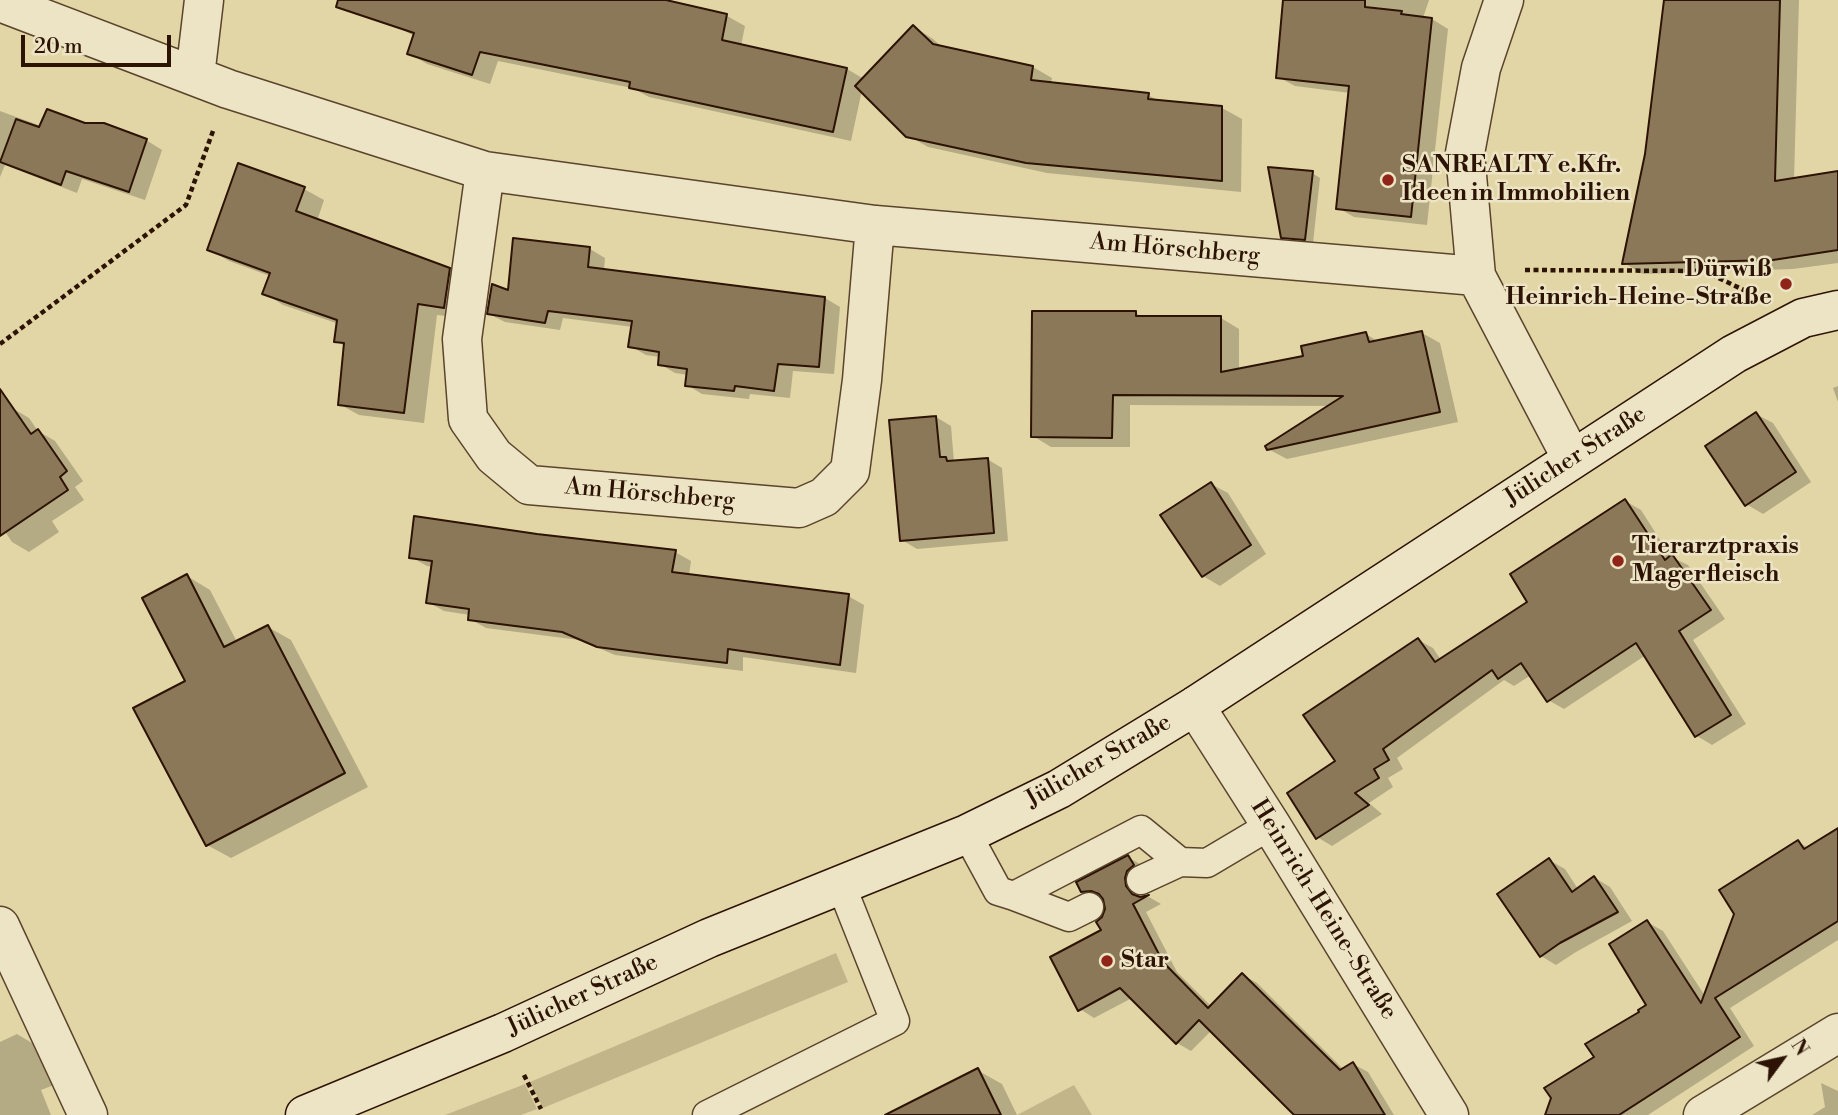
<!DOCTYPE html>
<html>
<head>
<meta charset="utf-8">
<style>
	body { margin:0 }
	#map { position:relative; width:1838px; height:1115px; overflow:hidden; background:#e2d6a6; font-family:"Libre Bodoni",serif }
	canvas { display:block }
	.north { position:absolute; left:1747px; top:1024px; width:70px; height:70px; -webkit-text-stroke:5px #ece4c5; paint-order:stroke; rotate:57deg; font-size:19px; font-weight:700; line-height:28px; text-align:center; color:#2d1303 }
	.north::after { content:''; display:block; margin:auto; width:24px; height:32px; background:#2d1303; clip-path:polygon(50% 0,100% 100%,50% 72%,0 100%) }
	.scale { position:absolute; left:21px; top:35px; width:150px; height:32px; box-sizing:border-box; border:4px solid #2d1303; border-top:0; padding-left:9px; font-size:21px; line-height:24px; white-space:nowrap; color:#2d1303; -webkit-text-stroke:5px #ece4c5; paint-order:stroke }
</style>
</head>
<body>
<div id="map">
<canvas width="1838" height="1115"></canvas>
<div class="north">N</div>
<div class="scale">20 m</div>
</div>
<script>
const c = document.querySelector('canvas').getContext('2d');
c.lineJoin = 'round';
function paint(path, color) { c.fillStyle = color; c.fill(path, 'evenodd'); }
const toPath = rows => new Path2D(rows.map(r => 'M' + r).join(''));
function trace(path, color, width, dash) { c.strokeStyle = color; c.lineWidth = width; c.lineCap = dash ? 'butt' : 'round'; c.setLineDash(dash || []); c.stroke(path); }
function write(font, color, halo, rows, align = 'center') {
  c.font = font + ' "Libre Bodoni",serif'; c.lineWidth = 5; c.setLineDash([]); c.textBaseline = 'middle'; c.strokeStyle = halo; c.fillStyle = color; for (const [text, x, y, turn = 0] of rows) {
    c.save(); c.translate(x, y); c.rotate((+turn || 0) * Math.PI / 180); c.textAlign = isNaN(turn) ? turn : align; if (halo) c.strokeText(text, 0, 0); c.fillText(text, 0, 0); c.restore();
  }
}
paint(toPath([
	[836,953,848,982,543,1108,530,1082],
	[525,1084,537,1109,521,1115,445,1115],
	[1074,1085,1092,1115,1017,1115]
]), '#c3b58a');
paint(toPath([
	[386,0,658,0,727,16,745,26,741,46,847,69,864,79,914,27,933,39,943,48,1033,67,1052,78,1051,84,1148,95,1161,102,1222,108,1242,119,1241,192,1047,173,928,147,907,135,862,90,851,141,649,97,632,88,498,61,490,84,427,64,409,53,414,36,394,25],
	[1285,0,1429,0,1423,18,1432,19,1448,29,1427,225,1354,217,1338,208,1350,93,1295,86,1278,77],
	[1666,0,1799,0,1794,180,1838,173,1838,263,1793,269,1643,274,1624,263,1646,155],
	[0,111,41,126,85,125,146,140,162,150,145,200,82,179,77,193,5,165,0,177],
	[1312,173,1320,178,1313,243,1291,241,1283,236],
	[304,189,324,200,317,221,449,270,469,282,464,318,437,315,424,423,359,415,339,404,345,346,336,341,339,324,283,305,264,293,270,276,229,261,209,249],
	[590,249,605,258,604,270,825,298,840,307,834,374,793,371,790,398,750,394,749,399,702,394,687,385,688,375,675,373,660,364,660,357,646,355,630,346,633,327,563,318,560,330,505,322,489,314,509,293],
	[1136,313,1144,318,1221,318,1239,329,1239,371,1305,358,1366,334,1379,342,1422,333,1440,343,1458,422,1287,459,1268,449,1332,406,1130,405,1130,447,1051,447,1033,436],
	[1838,386,1838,402,1833,388],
	[12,408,29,418,38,431,55,441,83,481,75,487,84,500,52,521,59,532,29,552,12,542,0,524,0,416],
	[1756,414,1773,423,1811,482,1763,514,1746,504],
	[936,417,951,426,954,462,987,459,1002,468,1008,541,917,549,902,540],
	[1211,484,1228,493,1266,554,1220,586,1203,576],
	[1625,501,1641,510,1671,557,1688,565,1725,619,1693,640,1746,724,1712,745,1697,736,1646,655,1564,709,1548,700,1531,675,1514,686,1504,680,1397,758,1403,769,1388,778,1393,787,1369,803,1382,814,1332,846,1317,837,1337,762,1418,640,1433,648,1441,660,1530,602],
	[537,536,675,552,691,561,689,576,848,596,864,605,856,673,743,657,743,671,615,655,579,640,486,628,470,619,470,615,444,611,428,602,433,567,427,566,411,557],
	[187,576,210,590,237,642,268,627,291,640,368,787,231,858,207,845,188,682],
	[1838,830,1838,940,1730,1008,1754,1046,1648,1115,1551,1115,1596,1058,1648,1006,1647,922,1663,931,1705,996,1798,842,1809,848],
	[1128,857,1143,866,1139,887,1140,896,1141,898,1149,897,1161,904,1146,912,1177,972,1212,1007,1243,975,1257,983,1344,1070,1353,1064,1368,1072,1394,1115,1297,1115,1212,1030,1191,1051,1177,1043,1132,998,1094,1018,1080,1009,1103,931,1107,907,1105,898,1097,900,1083,891],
	[1549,860,1565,869,1578,889,1595,878,1610,887,1632,921,1576,952,1556,965,1541,956],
	[17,1034,37,1046,54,1085,41,1090,51,1115,0,1115,0,1042],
	[977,1070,1002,1084,1017,1115,889,1115],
	[1821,1083,1838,1091,1838,1115,1812,1115,1825,1107]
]), '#0003');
const building = toPath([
	[338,0,666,0,727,14,722,40,847,68,833,132,629,88,630,82,480,52,472,75,407,54,414,33,336,7,338,0],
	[1283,0,1365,0,1365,7,1402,11,1401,14,1432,18,1411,217,1336,209,1349,86,1276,78,1283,0],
	[1664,0,1780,0,1775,181,1838,171,1838,250,1773,260,1622,264,1645,154,1664,0],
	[913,25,933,44,1033,66,1031,80,1149,93,1148,99,1222,106,1222,181,1026,163,906,137,855,86,913,25],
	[47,109,85,123,104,123,147,139,129,192,66,171,61,185,0,162,16,119,39,127,47,109],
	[238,163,305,187,296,211,450,268,444,308,418,304,404,413,338,405,344,343,334,342,337,320,262,294,270,273,207,250,238,163],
	[1268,167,1313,171,1305,240,1281,238,1268,167],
	[513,238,590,247,588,267,825,297,819,367,778,364,774,391,735,386,734,391,685,386,687,369,658,365,659,352,628,347,632,321,548,311,545,323,487,314,492,284,508,290,513,238],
	[1032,311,1136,311,1136,316,1221,316,1221,372,1303,356,1301,346,1366,332,1369,342,1422,331,1440,412,1267,450,1265,446,1343,396,1113,395,1112,438,1031,437,1032,311],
	[0,389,31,434,38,429,67,471,60,477,68,490,0,536,0,389],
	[1756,412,1796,472,1745,506,1705,446,1756,412],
	[936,416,940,457,946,457,947,461,988,458,994,533,900,541,889,420,936,416],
	[1211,482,1251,545,1202,577,1160,515,1211,482],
	[1625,499,1665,560,1672,554,1711,610,1679,631,1731,715,1695,737,1636,643,1547,702,1521,663,1498,679,1492,670,1383,749,1389,760,1374,769,1379,778,1355,793,1369,805,1316,839,1287,793,1335,761,1303,715,1418,638,1435,662,1527,602,1510,574,1625,499],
	[414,516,537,534,676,550,672,572,849,594,840,665,728,649,727,663,658,655,597,647,562,632,468,620,469,609,426,603,432,561,409,558,414,516],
	[187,574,224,647,268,625,345,773,206,846,133,708,185,681,142,598,187,574],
	[1838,828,1838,921,1715,998,1740,1037,1619,1115,1545,1115,1551,1098,1544,1088,1594,1057,1585,1044,1639,1012,1638,1010,1646,1005,1609,944,1647,920,1701,1003,1734,914,1719,890,1798,840,1804,849,1838,828],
	[1128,855,1134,865,1127,871,1125,878,1126,886,1132,894,1140,897,1149,895,1133,904,1163,962,1208,1008,1242,973,1340,1070,1353,1062,1385,1115,1294,1115,1199,1020,1176,1044,1120,988,1078,1011,1050,957,1101,930,1096,922,1102,917,1105,909,1103,899,1099,894,1091,891,1081,892,1076,882,1128,855],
	[1549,858,1572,892,1594,876,1618,912,1560,943,1540,957,1497,894,1549,858],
	[978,1068,1001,1115,885,1115,978,1068]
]);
paint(building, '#8b7858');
trace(building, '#2d1303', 2);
const lane = toPath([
	[967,834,998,891,1014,896,1141,830,1180,862],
	[1141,880,1180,862,1207,863,1271,825],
	[1014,896,1069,917,1089,907],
	[707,1115,895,1021,841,885]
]);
const street = toPath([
	[1504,0,1481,68,1465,153,1476,276,1572,459],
	[0,2,228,89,485,171,875,225,1476,276],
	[195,76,204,0],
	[485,171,462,339,468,419,494,456,529,485,799,508,824,497,850,471,862,380,875,225],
	[1195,706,1271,825,1449,1115],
	[0,926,88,1115],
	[1703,1115,1838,1033]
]);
const secondary = toPath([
	[305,1115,503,1033,709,938,967,834,1059,789,1195,706,1734,354,1803,318,1838,310]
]);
trace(lane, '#5a442c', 31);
trace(street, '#5a442c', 41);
trace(secondary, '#2d1303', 41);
trace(toPath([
	[1525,270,1704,271,1752,294],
	[0,344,186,205,213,131],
	[524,1075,541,1109]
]), '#2d1303', 4.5, [5, 3.5]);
trace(lane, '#ece4c5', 28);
trace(street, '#ece4c5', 38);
trace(secondary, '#ece4c5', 38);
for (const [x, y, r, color] of [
	[1388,180,7,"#8f2418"],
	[1786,284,7,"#8f2418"],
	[1618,561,7,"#8f2418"],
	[1107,961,7,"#8f2418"]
]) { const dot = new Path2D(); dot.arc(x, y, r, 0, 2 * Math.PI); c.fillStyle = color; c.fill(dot); trace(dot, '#ece4c5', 2.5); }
write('bold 24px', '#2d1303', '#ece4c5', [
	["SANREALTY e.Kfr.",1402,166],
	["Ideen in Immobilien",1402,194],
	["Dürwiß",1772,270,"right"],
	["Heinrich-Heine-Straße",1772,298,"right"],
	["Tierarztpraxis",1632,547],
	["Magerfleisch",1632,575],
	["Star",1121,961]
], 'left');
write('24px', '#2d1303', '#ece4c5', [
	["Am Hörschberg",1175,250,5],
	["Jülicher Straße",1576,457,-33],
	["Am Hörschberg",650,495,5],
	["Jülicher Straße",1099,762,-30],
	["Heinrich-Heine-Straße",1323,910,58],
	["Jülicher Straße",583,996,-25]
]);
</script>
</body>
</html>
